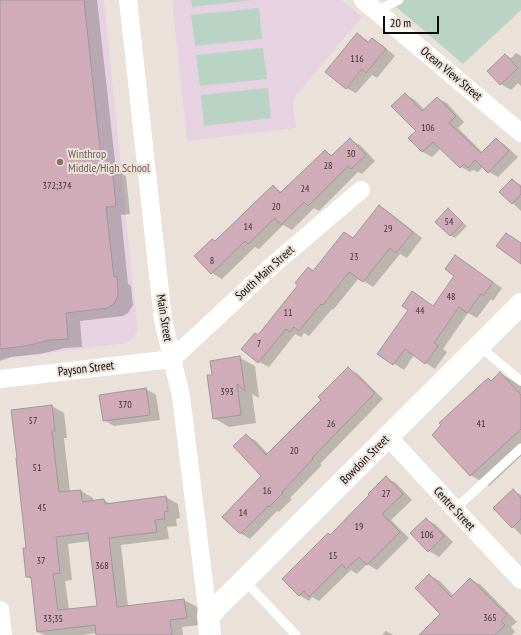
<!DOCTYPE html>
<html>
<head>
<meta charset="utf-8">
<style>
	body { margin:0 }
	#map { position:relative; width:521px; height:635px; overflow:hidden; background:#ebe1db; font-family:"PT Sans Narrow",sans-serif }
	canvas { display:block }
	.scale { position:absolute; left:383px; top:16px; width:56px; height:18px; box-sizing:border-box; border:2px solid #0e0b09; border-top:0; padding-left:5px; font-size:12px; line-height:14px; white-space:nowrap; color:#0e0b09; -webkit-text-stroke:3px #ebe1db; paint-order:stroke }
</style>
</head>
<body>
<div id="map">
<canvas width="521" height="635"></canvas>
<div class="scale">20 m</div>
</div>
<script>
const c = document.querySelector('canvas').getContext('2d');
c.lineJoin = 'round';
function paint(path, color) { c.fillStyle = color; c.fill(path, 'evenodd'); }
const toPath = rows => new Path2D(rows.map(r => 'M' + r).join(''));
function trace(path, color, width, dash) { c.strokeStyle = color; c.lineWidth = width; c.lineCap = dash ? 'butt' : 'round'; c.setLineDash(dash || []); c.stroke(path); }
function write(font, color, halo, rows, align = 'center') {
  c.font = font + ' "PT Sans Narrow",sans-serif'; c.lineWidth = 4; c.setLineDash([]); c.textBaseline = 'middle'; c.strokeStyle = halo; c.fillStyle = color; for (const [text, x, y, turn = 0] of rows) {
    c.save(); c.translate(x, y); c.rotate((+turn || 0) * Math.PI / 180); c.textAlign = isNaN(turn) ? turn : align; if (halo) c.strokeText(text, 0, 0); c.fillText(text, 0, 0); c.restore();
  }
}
paint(toPath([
	[0,0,104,0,137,324,137,330,134,338,127,343,0,359],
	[172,0,342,0,362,17,294,98,293,107,296,128,187,141]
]), '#e7d2e1');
paint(toPath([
	[191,0,253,0,192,7],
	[388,0,521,0,521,10,463,64],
	[259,8,262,39,195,46,191,15],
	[263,48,267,79,200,86,196,55],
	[268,88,271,118,204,126,201,95]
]), '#b9d4c4');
paint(toPath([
	[0,0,97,0,116,170,126,176,130,214,121,215,128,284,131,286,133,305,128,313,123,316,80,321,82,347,65,348,40,354,11,357,0,361],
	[357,35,369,42,372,39,382,45,395,56,377,78,372,75,356,93,346,88],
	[516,53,521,56,521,86,518,83,511,90,501,84,488,71,505,55,511,58],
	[405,94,415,100,425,110,437,98,447,103,464,122,458,128,483,153,496,139,505,145,518,157,498,177,489,172,483,167,478,172,473,170,470,172,461,167,441,148,432,157,423,152,410,138,417,131],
	[350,140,360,145,375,161,362,174,358,172,319,211,314,208,292,230,283,225,259,249,255,247,222,279,212,273,216,242,273,187,282,192,325,151,333,156],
	[512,180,521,185,521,211,501,192],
	[379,206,389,212,422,238,407,258,400,254,373,287,359,278,333,310,332,309,309,336,304,333,301,337,295,334,269,367,259,362,259,336,299,285,309,268,314,272,345,233,354,238],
	[448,210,467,226,455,238,450,235],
	[455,256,502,288,493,301,491,299,477,318,468,313,443,349,447,352,435,369,414,355,404,370,379,354,410,310,412,292,434,307,456,276],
	[240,358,255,366,259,398,252,394,256,423,229,427,214,418,213,375],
	[349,369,358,374,383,399,320,464,322,465,290,498,292,499,279,512,277,511,250,539,240,533,262,476,246,435,256,441,268,454,322,400],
	[500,373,521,386,521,456,489,486,470,475,492,382],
	[146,389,156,395,160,420,114,426,104,420,100,396],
	[52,406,64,413,67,438,64,438,70,492,81,491,93,498,94,501,104,500,110,504,166,497,178,504,180,518,176,519,177,526,167,527,169,539,121,545,128,607,184,600,197,607,199,625,182,627,183,635,97,635,97,633,82,635,44,635,38,632,32,579,27,577,27,549],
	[90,541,98,607,69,610,65,581,72,580,68,544],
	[386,478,396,483,412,500,391,520,409,538,377,570,367,564,357,574,351,570,319,601,312,597,309,601,299,595,330,535],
	[513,491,521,495,521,535,495,508],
	[426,519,436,525,453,542,439,557,429,551],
	[429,575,440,581,453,595,470,579,481,585,517,622,511,627,515,632,512,635,420,635,442,614],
	[386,631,393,635,382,635]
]), '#0003');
const building = toPath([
	[0,0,84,0,102,167,112,166,116,206,106,207,114,277,117,276,118,295,115,303,108,308,66,313,68,339,50,340,25,346,0,349,0,0],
	[357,33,368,42,372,38,386,49,366,73,362,69,346,89,325,72,357,33],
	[505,54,518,68,500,85,487,71,505,54],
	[405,93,422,111,437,97,456,116,449,123,481,153,496,138,509,151,488,173,475,160,468,168,464,164,460,168,433,142,422,152,408,138,416,131,391,106,405,93],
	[350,138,366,155,351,169,348,166,308,206,304,202,281,225,275,218,248,244,245,241,211,274,194,256,212,239,215,241,273,185,280,193,325,150,331,156,350,138],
	[512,179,521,187,521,194,512,204,499,192,512,179],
	[379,205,413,232,396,253,390,248,363,282,349,272,323,305,321,304,299,331,294,327,290,332,286,329,258,363,241,349,255,333,258,335,298,285,295,283,308,267,313,271,344,232,353,238,379,205],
	[448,208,463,223,450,236,435,222,448,208],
	[506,233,521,243,521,264,496,246,506,233],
	[455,255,493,282,483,296,481,294,467,313,459,307,434,343,438,346,425,364,405,349,393,365,377,354,408,310,402,306,412,291,433,306,454,276,445,269,455,255],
	[240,356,245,391,237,384,241,415,213,419,207,375,212,375,210,361,240,356],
	[348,367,375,393,312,458,313,459,282,492,283,493,269,507,268,506,240,534,222,517,261,476,233,446,246,434,266,455,321,400,318,397,348,367],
	[500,372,521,395,521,429,470,476,432,435,441,425,439,423,488,378,491,381,500,372],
	[146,388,150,415,103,421,99,395,146,388],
	[52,405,55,431,52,431,59,492,81,490,82,502,104,499,105,504,166,496,168,511,164,512,165,519,155,520,157,532,109,538,117,607,184,599,187,618,170,620,172,635,96,635,95,625,37,632,31,577,26,577,23,548,26,548,16,458,17,458,11,410,52,405],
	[88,533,97,606,58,610,53,574,60,573,56,537,88,533],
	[386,476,403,494,382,514,400,532,367,565,359,557,346,569,342,564,309,597,304,591,299,596,282,579,328,533,330,535,369,495,368,494,386,476],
	[513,489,521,498,521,519,512,528,493,508,513,489],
	[426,518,444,536,428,552,410,533,426,518],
	[429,574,451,597,470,578,507,615,501,621,505,625,495,635,419,635,440,614,415,588,429,574]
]);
paint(building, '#cfacb7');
trace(building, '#a19699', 1);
trace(toPath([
	[376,11,399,0],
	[479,346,521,381],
	[455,509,521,448],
	[244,580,296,635]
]), '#fff', 9);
trace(toPath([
	[128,0,163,320,181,396,208,616],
	[363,0,521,133],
	[0,379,172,359,274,264,361,190],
	[388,437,521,580],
	[0,610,3,635]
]), '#fff', 18);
trace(toPath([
	[210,635,208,616,521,304]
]), '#fff', 22);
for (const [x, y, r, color] of [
	[60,162,4,"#8d6e63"]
]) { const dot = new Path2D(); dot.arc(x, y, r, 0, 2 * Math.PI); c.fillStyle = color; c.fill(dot); trace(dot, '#ebe1db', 1.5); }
write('10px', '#3e3334', null, [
	["116",357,59],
	["106",428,128],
	["30",351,154],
	["28",328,166],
	["372;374",57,186],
	["24",305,189],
	["20",276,207],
	["54",449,222],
	["14",248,227],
	["29",388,229],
	["23",354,257],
	["8",212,261],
	["48",451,297],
	["44",420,311],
	["11",288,313],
	["7",259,344],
	["393",227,392],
	["370",125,405],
	["57",33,421],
	["26",331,424],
	["41",481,424],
	["20",294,451],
	["51",37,468],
	["16",267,491],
	["27",386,494],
	["45",42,508],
	["14",243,513],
	["19",359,527],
	["106",427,535],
	["15",333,556],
	["37",41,561],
	["368",102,566],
	["365",490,618],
	["33;35",53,619]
]);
write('12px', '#0e0b09', '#ebe1db', [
	["Ocean View Street",451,74,40],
	["South Main Street",265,273,-42],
	["Main Street",164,318,81],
	["Payson Street",86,369,-7],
	["Bowdoin Street",365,460,-45],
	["Centre Street",454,509,47]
]);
write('12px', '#785e54', '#ebe1db', [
	["Winthrop",68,155],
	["Middle/High School",68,169]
], 'left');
</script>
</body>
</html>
